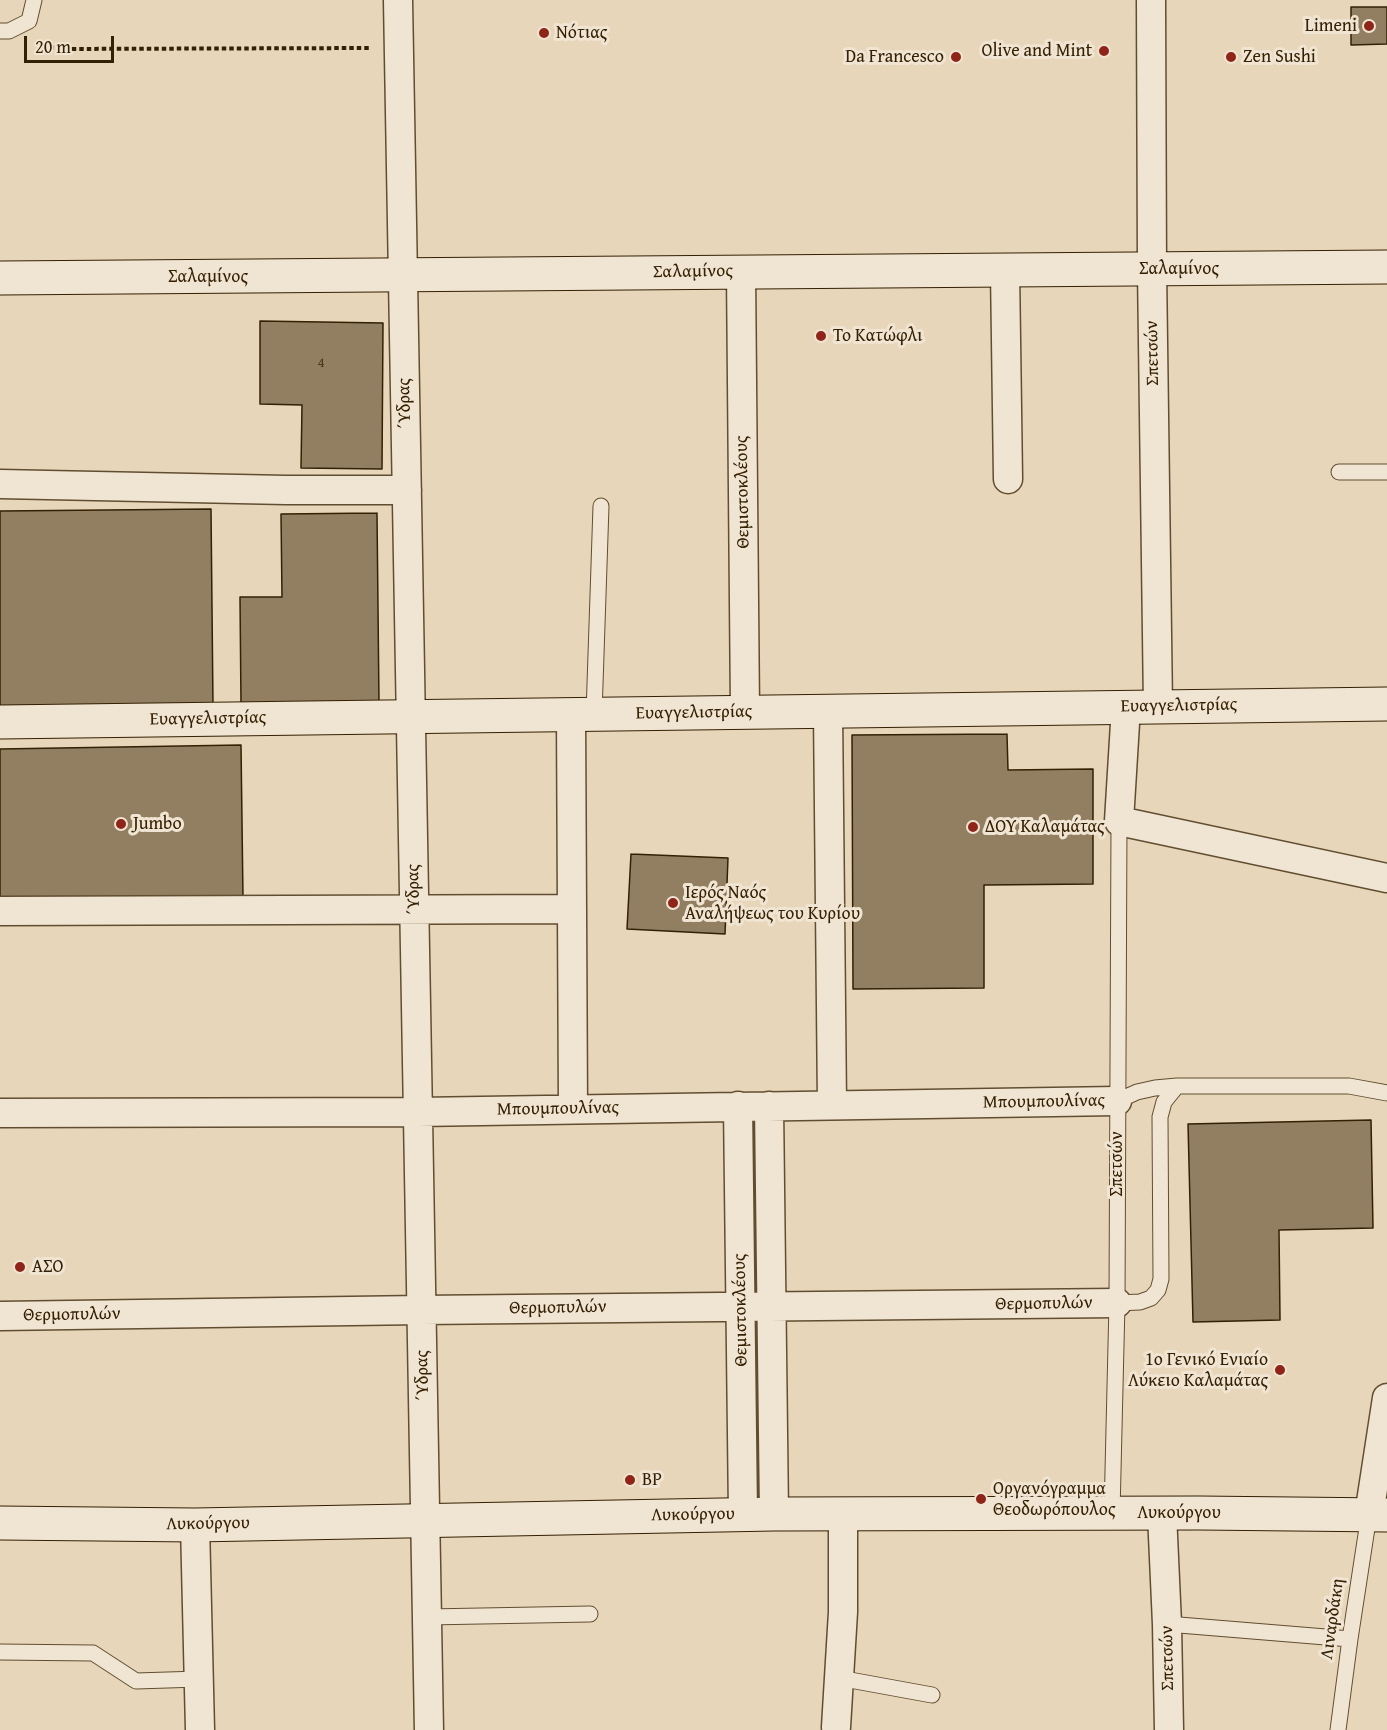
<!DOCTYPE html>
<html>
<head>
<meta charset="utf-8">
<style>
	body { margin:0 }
	#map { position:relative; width:1387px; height:1730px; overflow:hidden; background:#e8d6ba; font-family:"Gentium Book Plus",serif }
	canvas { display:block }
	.scale { position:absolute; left:24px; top:36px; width:90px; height:27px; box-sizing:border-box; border:3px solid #342002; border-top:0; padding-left:8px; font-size:18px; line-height:21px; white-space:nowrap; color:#342002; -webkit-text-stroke:4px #f0e4d2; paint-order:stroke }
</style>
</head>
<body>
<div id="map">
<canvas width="1387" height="1730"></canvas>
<div class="scale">20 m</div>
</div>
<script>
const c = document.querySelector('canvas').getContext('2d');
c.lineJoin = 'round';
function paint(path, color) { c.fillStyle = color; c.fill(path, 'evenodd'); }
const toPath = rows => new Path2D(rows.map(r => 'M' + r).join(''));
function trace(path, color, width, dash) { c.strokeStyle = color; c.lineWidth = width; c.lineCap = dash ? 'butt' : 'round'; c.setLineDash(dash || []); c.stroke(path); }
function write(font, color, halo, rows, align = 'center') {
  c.font = font + ' "Gentium Book Plus",serif'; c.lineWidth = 6; c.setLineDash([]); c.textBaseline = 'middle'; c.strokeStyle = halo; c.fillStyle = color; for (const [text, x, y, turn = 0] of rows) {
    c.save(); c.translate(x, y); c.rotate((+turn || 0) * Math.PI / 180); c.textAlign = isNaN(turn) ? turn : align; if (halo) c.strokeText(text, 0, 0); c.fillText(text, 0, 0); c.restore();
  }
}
const building = toPath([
	[1351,7,1387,7,1387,44,1351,45,1351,7],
	[260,321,383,323,382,469,301,468,302,405,260,404,260,321],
	[211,509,213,706,0,709,0,511,211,509],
	[377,513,379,703,241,705,240,597,282,597,281,514,377,513],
	[1007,734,1008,770,1093,769,1093,884,984,885,984,988,853,989,852,735,1007,734],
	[241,745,243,898,0,902,0,749,241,745],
	[631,854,728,858,725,934,627,929,631,854],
	[1371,1120,1373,1228,1279,1230,1280,1320,1193,1322,1188,1124,1371,1120]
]);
paint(building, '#927f62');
trace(building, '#342002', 1.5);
const lane = toPath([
	[0,31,9,31,29,21,34,0],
	[1339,472,1387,472],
	[594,714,601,506],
	[1117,1101,1137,1092,1155,1088,1177,1086],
	[1117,1303,1140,1302,1151,1298,1158,1290,1161,1279,1160,1117,1164,1102,1177,1086,1349,1086,1387,1093],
	[1112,1513,1117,1303,1119,821],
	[427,1617,590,1614],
	[1167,1624,1350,1639],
	[0,1652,93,1653,136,1681,199,1679],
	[839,1678,932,1695],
	[1338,1730,1350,1639,1369,1515]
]);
const street = toPath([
	[398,0,429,1730],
	[1151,0,1152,269,1158,707],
	[1005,270,1008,479],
	[741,271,745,712],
	[0,484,286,490,407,490],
	[1126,707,1119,821,1387,878],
	[828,711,832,1105],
	[571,714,573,1109],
	[0,911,572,909],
	[738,1106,743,1515],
	[769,1106,774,1514],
	[0,1113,418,1112,1117,1101],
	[0,1316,421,1310,1117,1303],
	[1162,1514,1167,1624,1169,1730],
	[1369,1515,1387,1398],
	[195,1525,200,1730],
	[836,1727,843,1612,843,1514]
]);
const secondary = toPath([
	[0,278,1387,267],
	[0,722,1387,704],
	[0,1523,195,1525,774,1514,1199,1513,1387,1515]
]);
trace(lane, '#614e30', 17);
trace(street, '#614e30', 31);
trace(secondary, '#342002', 35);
trace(toPath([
	[35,43,59,49,371,48]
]), '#342002', 4, [4.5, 3]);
trace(lane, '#f0e4d2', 15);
trace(street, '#f0e4d2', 28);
trace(secondary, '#f0e4d2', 33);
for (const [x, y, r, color] of [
	[1369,26,6,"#8f2418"],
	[544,33,6,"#8f2418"],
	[1104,51,6,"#8f2418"],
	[956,57,6,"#8f2418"],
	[1231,57,6,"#8f2418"],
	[821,336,6,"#8f2418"],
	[121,824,6,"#8f2418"],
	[973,827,6,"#8f2418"],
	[673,903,6,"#8f2418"],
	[20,1267,6,"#8f2418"],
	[1280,1370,6,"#8f2418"],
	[630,1480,6,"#8f2418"],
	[981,1499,6,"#8f2418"]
]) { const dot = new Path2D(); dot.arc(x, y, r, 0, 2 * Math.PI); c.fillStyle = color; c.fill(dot); trace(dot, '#f0e4d2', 2); }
write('15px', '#4c381a', null, [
	["4",321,363]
]);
write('18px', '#342002', '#f0e4d2', [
	["Limeni",1357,26,"right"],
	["Νότιας",556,33],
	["Olive and Mint",1092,51,"right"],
	["Da Francesco",944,57,"right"],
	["Zen Sushi",1243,57],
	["Το Κατώφλι",833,336],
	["Jumbo",133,824],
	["ΔΟΥ Καλαμάτας",985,827],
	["Ιερός Ναός",685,893],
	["Αναλήψεως του Κυρίου",685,914],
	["ΑΣΟ",32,1267],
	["1ο Γενικό Ενιαίο",1268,1360,"right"],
	["Λύκειο Καλαμάτας",1268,1381,"right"],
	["BP",642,1480],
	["Οργανόγραμμα",993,1489],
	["Θεοδωρόπουλος",993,1510]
], 'left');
write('18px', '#342002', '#f0e4d2', [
	["Σαλαμίνος",1179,269],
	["Σαλαμίνος",693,272,-1],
	["Σαλαμίνος",208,277],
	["Σπετσών",1153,353,-91],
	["Ύδρας",405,403,-91],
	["Θεμιστοκλέους",743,492,-91],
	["Ευαγγελιστρίας",1179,706,-1],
	["Ευαγγελιστρίας",694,713,-1],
	["Ευαγγελιστρίας",208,719,-1],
	["Ύδρας",414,889,-91],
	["Μπουμπουλίνας",1044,1102,-1],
	["Μπουμπουλίνας",558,1109,-1],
	["Σπετσών",1117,1164,-90],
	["Θερμοπυλών",1044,1304,-1],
	["Θερμοπυλών",558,1308,-1],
	["Θεμιστοκλέους",741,1310,-91],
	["Θερμοπυλών",72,1315,-1],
	["Ύδρας",423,1375,-91],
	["Λυκούργου",1179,1513],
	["Λυκούργου",693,1515,-1],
	["Λυκούργου",208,1524,-1],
	["Λιναρδάκη",1333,1619,-82],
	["Σπετσών",1168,1658,-91]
]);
</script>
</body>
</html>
